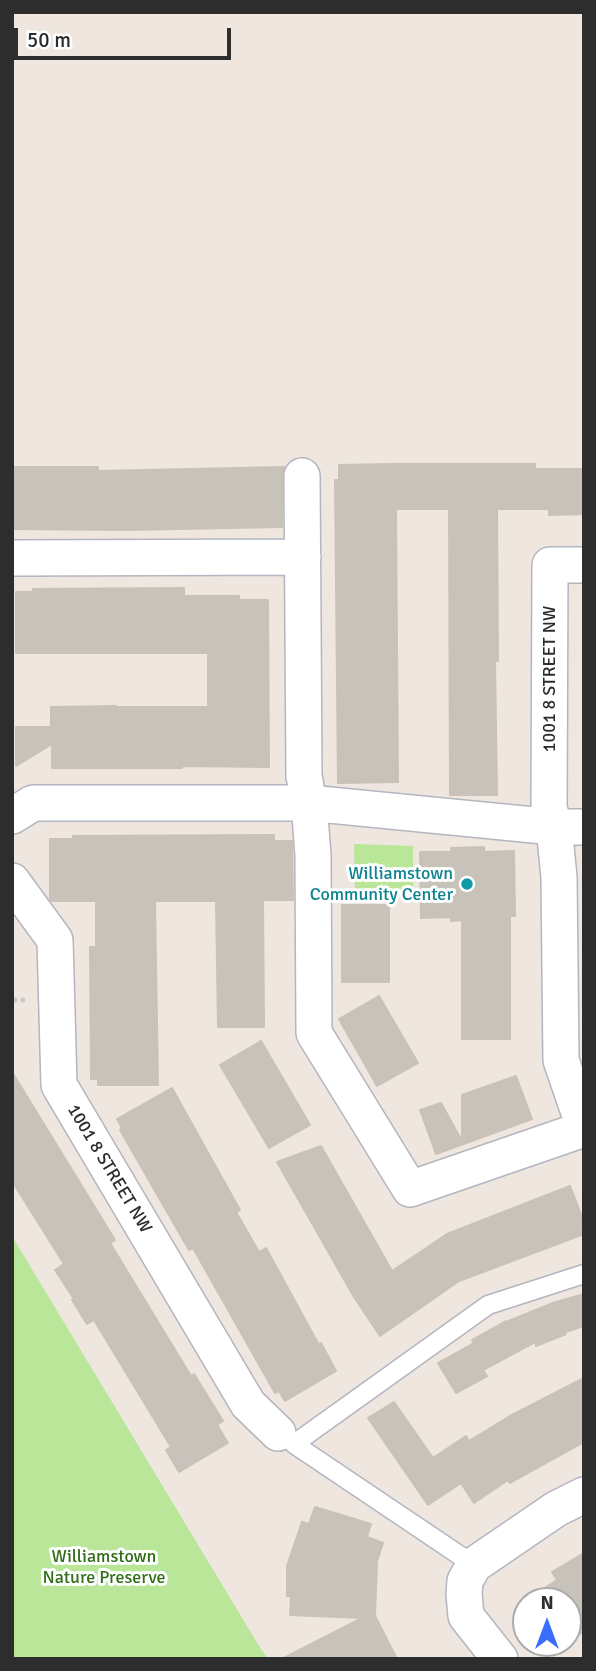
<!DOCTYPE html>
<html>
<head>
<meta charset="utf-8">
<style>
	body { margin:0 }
	#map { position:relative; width:596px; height:1671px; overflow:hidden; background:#eee6df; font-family:Signika,sans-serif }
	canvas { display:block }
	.frame { position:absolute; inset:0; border:14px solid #2d2d2d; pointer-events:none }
	.north { position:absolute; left:512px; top:1587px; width:70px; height:70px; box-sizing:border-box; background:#fff; border:2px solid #ababab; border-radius:50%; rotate:0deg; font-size:19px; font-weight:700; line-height:28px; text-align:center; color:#2d2d2d }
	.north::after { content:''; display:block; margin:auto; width:24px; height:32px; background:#3b6eff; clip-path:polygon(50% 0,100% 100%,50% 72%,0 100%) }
	.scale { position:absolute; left:14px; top:28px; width:217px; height:32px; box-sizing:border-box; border:4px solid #2d2d2d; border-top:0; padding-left:9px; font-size:21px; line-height:24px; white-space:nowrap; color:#2d2d2d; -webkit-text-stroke:5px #fff; paint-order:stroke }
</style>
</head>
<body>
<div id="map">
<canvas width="596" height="1671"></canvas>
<div class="frame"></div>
<div class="north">N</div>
<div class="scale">50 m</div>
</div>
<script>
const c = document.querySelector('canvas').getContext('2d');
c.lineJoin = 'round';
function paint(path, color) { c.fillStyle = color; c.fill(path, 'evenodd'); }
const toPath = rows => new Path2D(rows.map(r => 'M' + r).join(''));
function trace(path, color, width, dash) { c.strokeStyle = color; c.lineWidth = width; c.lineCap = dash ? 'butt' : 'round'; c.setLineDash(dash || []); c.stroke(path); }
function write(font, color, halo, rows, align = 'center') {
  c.font = font + ' Signika,sans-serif'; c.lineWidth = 6; c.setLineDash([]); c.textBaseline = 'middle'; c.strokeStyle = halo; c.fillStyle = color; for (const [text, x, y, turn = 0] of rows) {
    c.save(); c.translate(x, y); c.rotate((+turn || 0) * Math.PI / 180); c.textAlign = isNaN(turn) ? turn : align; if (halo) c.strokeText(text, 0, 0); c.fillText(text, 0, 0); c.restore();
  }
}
paint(toPath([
	[354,844,413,846,413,892,355,893],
	[12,1236,259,1646,268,1659,12,1659]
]), '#bae69a');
const building = toPath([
	[392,464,535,464,535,469,584,469,584,514,549,515,549,509,497,509,498,661,495,661,497,795,450,795,449,509,396,509,398,782,338,783,335,480,339,480,339,465,392,464],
	[12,467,98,467,98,471,284,467,282,476,282,527,125,530,12,529,12,467],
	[184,588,184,596,239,596,239,600,268,600,269,767,182,766,182,768,52,768,52,744,16,766,16,727,51,727,51,707,116,706,116,707,208,707,208,653,16,653,16,592,33,592,33,589,184,588],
	[274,835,274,841,292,841,293,900,263,900,264,1027,218,1027,216,901,155,901,158,1085,98,1085,98,1079,91,1079,90,947,96,947,96,901,52,901,50,899,50,839,73,839,73,836,274,835],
	[484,847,484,852,514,851,515,916,510,916,510,1039,462,1039,462,920,451,921,451,917,421,918,420,852,451,852,451,848,484,847],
	[342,905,389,905,389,982,342,982,342,905],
	[379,996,418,1063,377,1086,339,1019,379,996],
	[261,1041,310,1125,269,1148,220,1065,261,1041],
	[12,1072,115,1240,110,1243,191,1376,194,1374,223,1421,217,1425,228,1443,179,1472,166,1450,171,1447,94,1320,87,1324,72,1300,74,1299,55,1270,64,1264,12,1181,12,1072],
	[516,1076,532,1119,436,1154,420,1110,441,1103,462,1141,462,1095,516,1076],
	[172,1088,240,1210,236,1212,259,1252,266,1248,319,1345,321,1343,336,1371,285,1401,279,1391,275,1393,193,1248,189,1250,120,1130,122,1128,117,1119,172,1088],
	[321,1146,392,1271,447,1234,570,1186,584,1222,584,1234,459,1281,380,1336,354,1297,277,1162,321,1146],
	[584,1294,584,1326,565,1332,566,1334,536,1346,535,1342,483,1370,487,1376,456,1393,438,1363,474,1343,472,1340,506,1321,506,1322,553,1303,584,1294],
	[584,1378,584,1442,510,1483,508,1480,474,1503,461,1483,428,1505,368,1418,394,1402,433,1458,466,1436,469,1441,510,1416,584,1378],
	[315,1507,371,1524,367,1537,383,1543,377,1561,375,1616,397,1659,282,1659,362,1618,290,1615,291,1596,287,1596,287,1566,302,1522,309,1524,315,1507],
	[584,1553,584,1631,568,1642,568,1601,526,1601,526,1609,522,1603,557,1580,552,1572,584,1553]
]);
paint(building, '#c7c2ba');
trace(building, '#cac2b8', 2);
const service = toPath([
	[474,1565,294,1444,488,1305,584,1274]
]);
const minor = toPath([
	[302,476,304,776,309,803,313,855,314,1033,410,1189,584,1129],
	[12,558,303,557],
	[584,565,550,565,549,807,554,827,559,877,561,1060,584,1127],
	[12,816,33,803,309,803,554,827,584,827],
	[12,881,55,940,59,1085,248,1404,278,1433],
	[500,1659,466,1616,464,1594,465,1581,474,1565,556,1509,584,1495]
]);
trace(service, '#b3b6c0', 21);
trace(minor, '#b3b6c0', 38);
trace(toPath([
	[12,1000,25,1000]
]), '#c8c8c8', 4.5, [5, 3.5]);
trace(service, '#fff', 18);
trace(minor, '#fff', 35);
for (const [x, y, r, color] of [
	[467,884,7,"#0f9aa8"]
]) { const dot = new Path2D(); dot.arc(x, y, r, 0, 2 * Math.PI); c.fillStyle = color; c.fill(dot); trace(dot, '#fff', 2.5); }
write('18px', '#2d2d2d', '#fff', [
	["1001 8 STREET NW",550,679,-90],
	["1001 8 STREET NW",109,1169,59]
]);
write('18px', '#0d838f', '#fff', [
	["Williamstown",453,874],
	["Community Center",453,895]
], 'right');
write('18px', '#316e18', '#fff', [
	["Williamstown",104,1557],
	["Nature Preserve",104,1578]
]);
</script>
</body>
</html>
